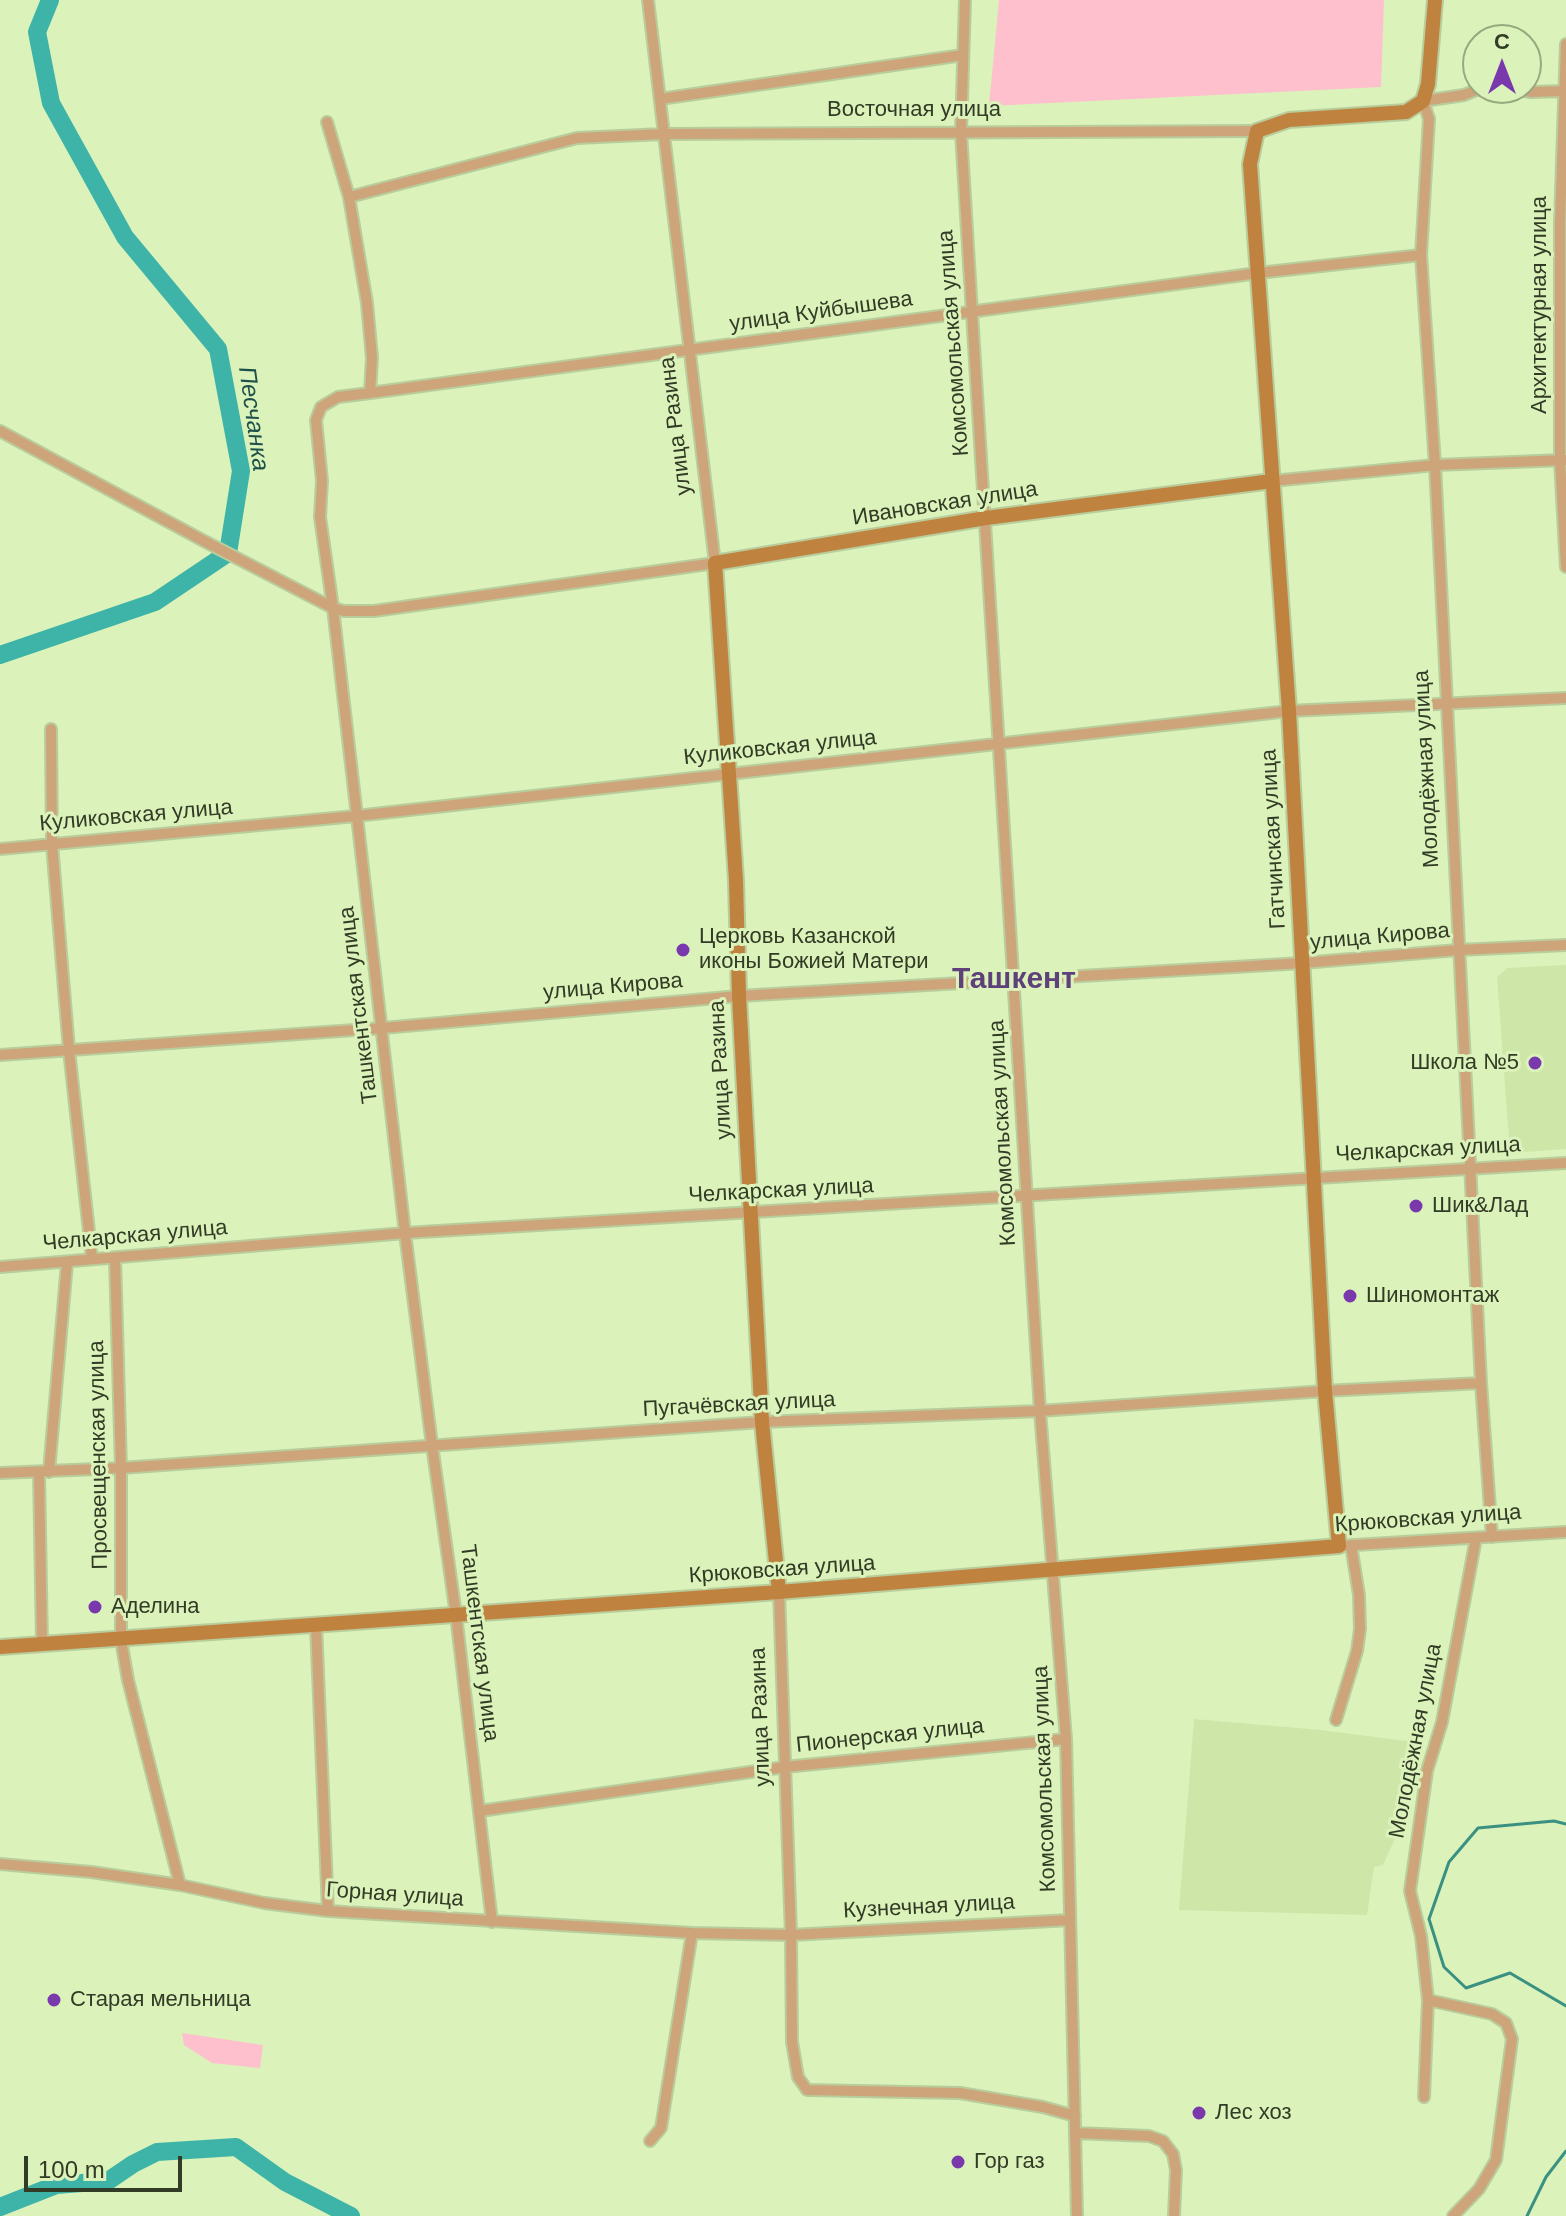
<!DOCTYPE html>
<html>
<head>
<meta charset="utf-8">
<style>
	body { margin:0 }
	#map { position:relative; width:1566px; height:2216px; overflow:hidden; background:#dbf2ba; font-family:Helvetica,sans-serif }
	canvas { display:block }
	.north { position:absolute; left:1462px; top:24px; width:80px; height:80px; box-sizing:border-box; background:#dbf2ba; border:2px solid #97a97e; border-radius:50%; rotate:0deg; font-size:22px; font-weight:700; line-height:32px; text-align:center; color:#323b25 }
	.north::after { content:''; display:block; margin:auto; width:28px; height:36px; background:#7939ad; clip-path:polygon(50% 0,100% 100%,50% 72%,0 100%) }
	.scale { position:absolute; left:24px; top:2156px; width:158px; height:36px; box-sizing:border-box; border:4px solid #323b25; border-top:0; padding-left:10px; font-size:24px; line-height:28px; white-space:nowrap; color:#323b25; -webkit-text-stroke:6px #dbf2ba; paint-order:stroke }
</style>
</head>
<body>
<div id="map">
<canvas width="1566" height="2216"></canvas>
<div class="north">С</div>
<div class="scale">100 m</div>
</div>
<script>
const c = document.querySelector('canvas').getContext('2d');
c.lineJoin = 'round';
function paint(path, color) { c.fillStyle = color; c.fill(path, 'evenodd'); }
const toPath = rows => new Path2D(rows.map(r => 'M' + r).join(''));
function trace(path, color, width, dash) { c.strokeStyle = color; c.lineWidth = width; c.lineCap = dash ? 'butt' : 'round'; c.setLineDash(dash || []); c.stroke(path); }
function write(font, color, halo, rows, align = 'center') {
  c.font = font + ' Helvetica,sans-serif'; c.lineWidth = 6; c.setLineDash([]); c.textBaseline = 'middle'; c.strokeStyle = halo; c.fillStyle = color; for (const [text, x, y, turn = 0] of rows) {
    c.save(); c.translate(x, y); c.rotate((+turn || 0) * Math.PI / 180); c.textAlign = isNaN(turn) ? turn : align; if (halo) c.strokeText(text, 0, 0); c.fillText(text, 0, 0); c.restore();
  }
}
paint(toPath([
	[1566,965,1566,1149,1510,1153,1497,977,1507,968],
	[1194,1719,1321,1730,1414,1742,1399,1830,1383,1865,1374,1867,1367,1915,1179,1910]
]), '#cee7a8');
paint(toPath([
	[999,0,1384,0,1381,87,989,106],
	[182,2033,263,2045,260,2068,212,2063,184,2045]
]), '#fec0cc');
trace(toPath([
	[1566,1824,1554,1821,1478,1828,1449,1862,1429,1919,1444,1967,1466,1988,1510,1973,1566,2006],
	[1527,2216,1546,2177,1566,2151]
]), '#3a9081', 3);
trace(toPath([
	[0,655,155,602,228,553,241,471,218,349,125,237,51,103,37,32,50,0],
	[0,2207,56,2185,108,2181,133,2164,157,2152,236,2147,285,2182,351,2216]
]), '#3eb4a9', 18);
const street = toPath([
	[965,0,961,132,972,313,1040,1411,1066,1739,1077,2216],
	[1566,44,1560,223,1560,460,1566,567],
	[1481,88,1464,95,1423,101,1429,119,1421,255,1435,465,1481,1383,1492,1537],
	[1508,88,1531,92,1566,91],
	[660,99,963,55],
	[327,122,349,197,367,303,372,358,370,393,338,397,321,407,316,420,322,481,320,517,333,608,405,1233,432,1445,456,1615,492,1922],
	[349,197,577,138,663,134,1257,131],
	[370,393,1258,273,1421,255],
	[0,431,204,541,333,608,344,611,374,611,715,563,648,0],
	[1272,481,1435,465,1565,460],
	[51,729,52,844,69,1050,92,1259],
	[0,849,356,816,1289,711,1566,698],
	[0,1055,383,1028,739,996,1303,963,1458,950,1566,945],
	[115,1258,121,1468,121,1640,128,1680,180,1885],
	[0,1267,405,1233,1566,1163],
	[49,1472,67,1263],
	[0,1473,121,1468,762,1422,1040,1411,1325,1391,1481,1383],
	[39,1473,42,1644],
	[1339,1546,1566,1532],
	[779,1592,791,1935,792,2042,798,2077,807,2090,960,2093,1043,2107,1075,2116],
	[316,1625,328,1911],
	[1336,1720,1357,1651,1360,1629,1359,1595,1351,1545],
	[480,1811,785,1767,1066,1739],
	[0,1864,91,1872,180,1885,264,1903,328,1911,692,1933,791,1935,1070,1920],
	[1428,2000,1492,2014,1506,2023,1512,2039,1496,2160,1479,2189,1453,2216],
	[1424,2097,1428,2000,1421,1936,1410,1891,1427,1771,1442,1722,1476,1538],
	[1075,2133,1149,2136,1163,2141,1173,2154,1176,2170,1174,2216],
	[650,2141,661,2128,692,1933]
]);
const secondary = toPath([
	[779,1592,762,1422,739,996,736,880,715,563,986,518,1272,481],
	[0,1647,779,1592,1339,1546,1325,1391,1289,711,1250,164,1257,131,1289,120,1406,112,1423,101,1428,84,1435,0]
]);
trace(street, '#b9cd9c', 14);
trace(secondary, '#b9cd9c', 18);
trace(street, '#cea57b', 10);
trace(secondary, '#c0823f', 14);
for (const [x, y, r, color] of [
	[683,950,8,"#7939ad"],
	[1535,1063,8,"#7939ad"],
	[1416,1206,8,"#7939ad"],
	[1350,1296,8,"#7939ad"],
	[95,1607,8,"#7939ad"],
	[54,2000,8,"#7939ad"],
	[1199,2113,8,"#7939ad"],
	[958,2162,8,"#7939ad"]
]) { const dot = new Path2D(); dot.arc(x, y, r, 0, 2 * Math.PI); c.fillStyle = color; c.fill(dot); trace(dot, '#dbf2ba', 3); }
write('22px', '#323b25', '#dbf2ba', [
	["Восточная улица",914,110],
	["Архитектурная улица",1540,305,-90],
	["улица Куйбышева",821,312,-8],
	["Комсомольская улица",954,343,-94],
	["улица Разина",676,426,-97],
	["Ивановская улица",945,504,-9],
	["Куликовская улица",780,748,-6],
	["Молодёжная улица",1427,769,-93],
	["Куликовская улица",136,816,-5],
	["Гатчинская улица",1274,839,-93],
	["улица Кирова",1380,937,-5],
	["улица Кирова",613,987,-5],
	["Ташкентская улица",359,1005,-97],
	["улица Разина",721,1070,-93],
	["Комсомольская улица",1003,1133,-93],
	["Челкарская улица",1428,1150,-3],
	["Челкарская улица",781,1191,-3],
	["Челкарская улица",135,1236,-5],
	["Пугачёвская улица",739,1405,-3],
	["Просвещенская улица",99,1455,-91],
	["Крюковская улица",1428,1519,-4],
	["Крюковская улица",782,1570,-4],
	["Ташкентская улица",479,1643,83],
	["улица Разина",761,1717,-92],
	["Пионерская улица",890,1736,-6],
	["Молодёжная улица",1416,1741,-79],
	["Комсомольская улица",1045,1779,-92],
	["Горная улица",395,1895,4],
	["Кузнечная улица",929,1907,-3]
]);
write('22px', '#323b25', '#dbf2ba', [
	["Церковь Казанской",699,937],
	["иконы Божией Матери",699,962],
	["Школа №5",1519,1063,"right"],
	["Шик&Лад",1432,1206],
	["Шиномонтаж",1366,1296],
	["Аделина",111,1607],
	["Старая мельница",70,2000],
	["Лес хоз",1215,2113],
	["Гор газ",974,2162]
], 'left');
write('italic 24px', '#1e504b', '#dbf2ba', [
	["Песчанка",253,419,82]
]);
write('bold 30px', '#5e407b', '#dbf2ba', [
	["Ташкент",1014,980]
]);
</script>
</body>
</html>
